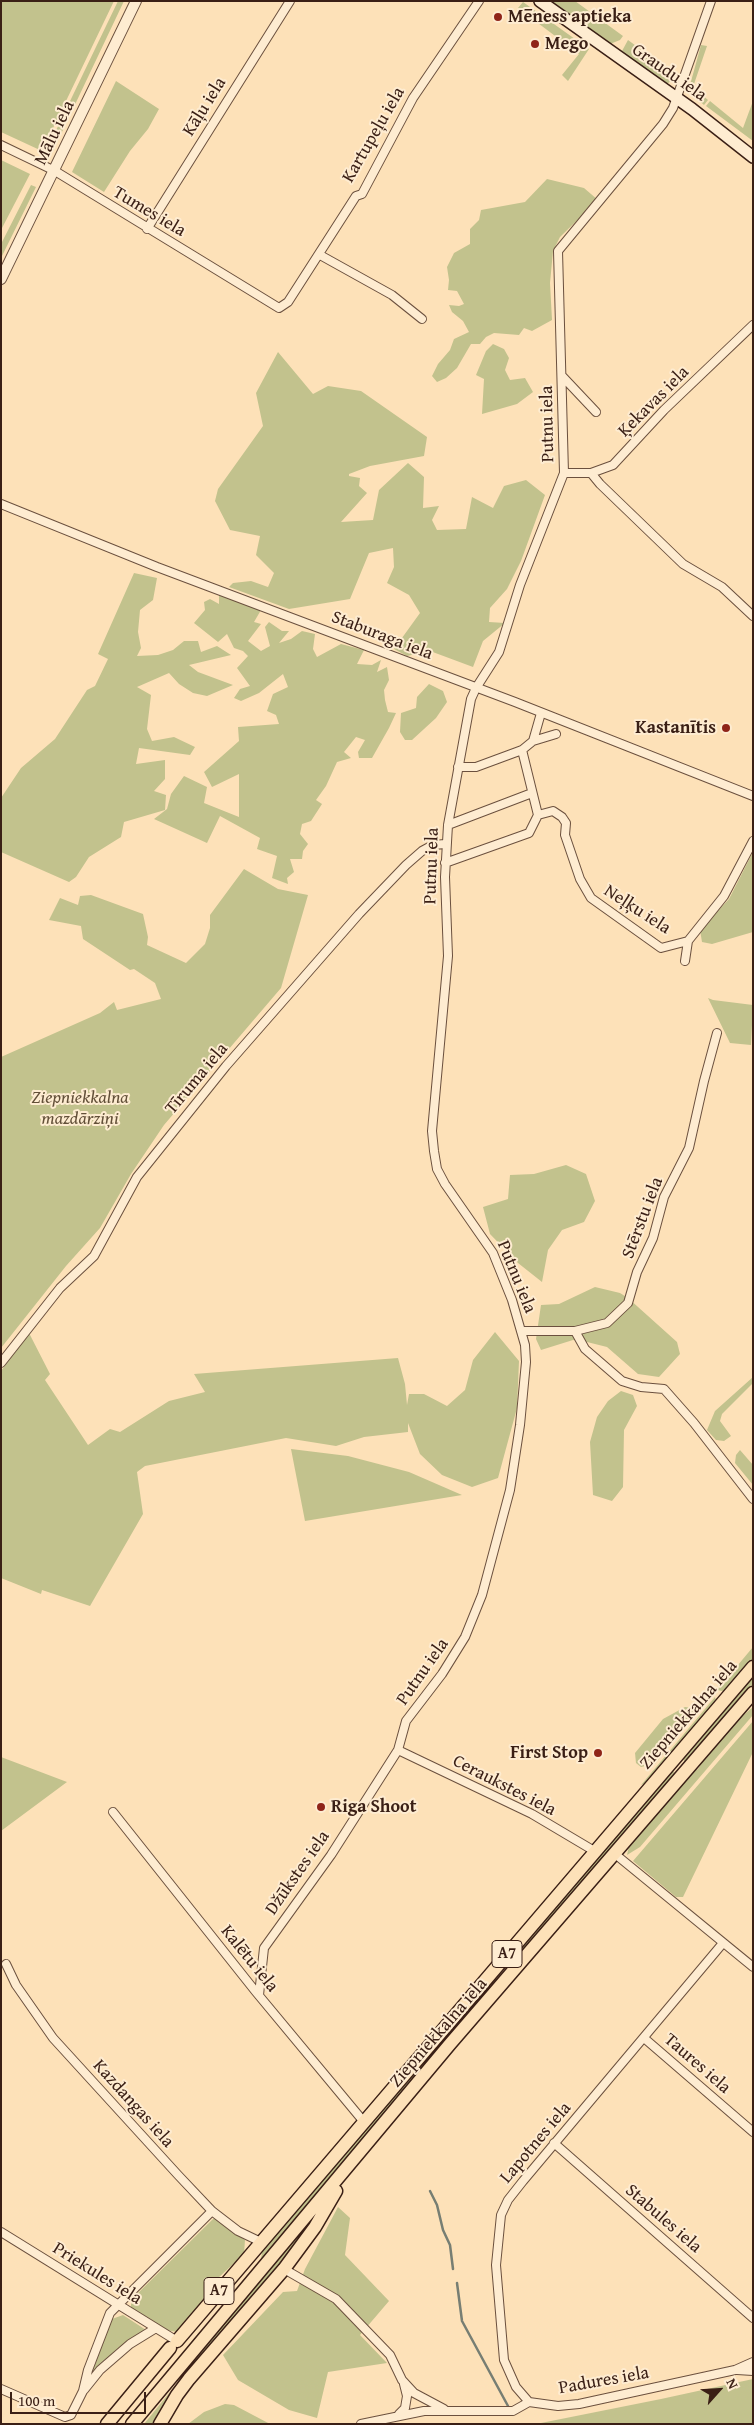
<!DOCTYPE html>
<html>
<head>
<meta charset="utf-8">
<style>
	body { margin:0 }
	#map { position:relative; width:754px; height:2425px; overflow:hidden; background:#fde1b8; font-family:"Gentium Book Plus",serif }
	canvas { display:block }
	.frame { position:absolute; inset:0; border:2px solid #3a1f15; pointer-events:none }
	.north { position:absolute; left:694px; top:2365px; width:50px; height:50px; -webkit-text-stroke:4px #feecd1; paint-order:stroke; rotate:64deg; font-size:14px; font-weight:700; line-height:20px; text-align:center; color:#3a1f15 }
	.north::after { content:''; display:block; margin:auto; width:18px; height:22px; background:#3a1f15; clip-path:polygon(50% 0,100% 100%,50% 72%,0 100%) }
	.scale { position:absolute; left:10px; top:2392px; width:136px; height:22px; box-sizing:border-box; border:2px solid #3a1f15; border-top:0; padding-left:6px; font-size:15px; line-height:18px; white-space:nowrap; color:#3a1f15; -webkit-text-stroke:4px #feecd1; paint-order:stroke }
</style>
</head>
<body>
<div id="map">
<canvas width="754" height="2425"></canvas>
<div class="frame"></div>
<div class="north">N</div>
<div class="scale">100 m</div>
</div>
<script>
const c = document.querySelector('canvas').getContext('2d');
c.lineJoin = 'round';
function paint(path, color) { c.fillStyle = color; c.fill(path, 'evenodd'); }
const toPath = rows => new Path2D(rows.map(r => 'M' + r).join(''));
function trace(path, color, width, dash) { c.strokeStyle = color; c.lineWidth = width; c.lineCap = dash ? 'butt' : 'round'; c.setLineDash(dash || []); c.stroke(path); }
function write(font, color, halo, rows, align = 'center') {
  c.font = font + ' "Gentium Book Plus",serif'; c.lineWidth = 4; c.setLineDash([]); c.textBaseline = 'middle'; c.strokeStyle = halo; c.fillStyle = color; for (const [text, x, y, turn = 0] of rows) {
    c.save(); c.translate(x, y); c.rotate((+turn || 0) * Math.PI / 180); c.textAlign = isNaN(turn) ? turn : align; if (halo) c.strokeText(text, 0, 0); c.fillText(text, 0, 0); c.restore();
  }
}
paint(toPath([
	[1,1,114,1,42,151,1,132],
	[118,1,124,1,53,151,49,145],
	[549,1,575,1,623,36,620,40,610,44],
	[523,2,589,49,568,81,562,75,579,54,518,8],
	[628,40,674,74,673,79,666,85,624,54,622,51],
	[701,45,707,46,693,87,708,100,704,105,692,94,690,85],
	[116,81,159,109,148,129,130,151,104,192,72,172],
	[710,101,743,128,753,101,753,141,706,106],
	[1,160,30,174,1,230],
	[547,179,584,188,598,200,560,237,553,251,550,283,552,320,532,331,524,328,519,335,494,333,486,337,480,344,471,344,457,368,446,378,437,382,432,376,438,364,450,350,454,339,469,332,463,321,452,312,449,305,459,306,464,304,457,291,448,290,449,280,447,267,454,253,470,244,470,229,479,220,481,210,525,202],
	[31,185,36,187,1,258,1,244],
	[493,344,504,349,509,358,505,370,510,380,525,378,533,392,517,404,482,414,484,379,476,375,486,351],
	[278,352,313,394,328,386,361,391,427,437,424,456,370,466,349,474,349,476,360,478,359,486,367,493,341,522,373,520,379,490,408,463,424,477,423,508,439,506,432,520,437,530,466,529,472,497,493,508,504,486,526,480,545,495,521,561,507,589,490,608,489,622,505,623,483,641,473,667,430,651,407,656,394,649,420,613,409,595,387,583,394,567,393,548,369,553,350,599,289,609,229,587,233,583,251,581,268,587,274,573,256,555,260,536,230,530,215,501,218,489,263,426,256,393],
	[134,573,157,578,153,600,140,610,138,632,141,648,137,656,158,655,173,650,184,641,198,641,201,652,217,646,231,655,189,665,198,672,233,685,207,696,193,693,179,684,169,673,137,687,151,695,147,729,152,741,174,737,195,747,190,755,139,748,136,764,165,760,165,779,154,791,166,795,165,810,124,822,121,837,89,857,76,877,69,882,1,852,1,798,21,768,55,739,87,690,95,686,108,659,98,654],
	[219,595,261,610,254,622,261,624,248,641,261,651,270,646,265,627,269,622,282,631,289,631,279,643,291,639,302,631,315,634,313,649,317,657,341,644,364,650,357,664,372,665,381,660,377,672,387,667,389,680,384,690,385,700,388,712,396,713,389,728,372,758,359,758,358,752,365,740,356,737,344,752,351,758,337,762,326,786,316,800,322,804,311,821,302,824,300,834,308,844,303,851,302,859,290,859,294,872,287,878,288,884,272,878,277,856,257,849,260,838,220,816,207,843,154,819,167,809,171,794,184,776,207,787,204,803,239,817,239,774,212,787,204,772,239,741,238,727,279,724,276,715,267,711,273,694,288,687,283,674,259,693,241,701,234,698,240,689,250,686,237,668,248,656,243,651,234,648,227,634,218,642,194,623,205,610,204,602,210,599,219,604],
	[429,684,443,691,447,702,436,718,412,740,405,740,400,732,401,713,416,708,417,697],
	[753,852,753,932,712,944,702,942,700,930,729,899],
	[244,869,278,889,308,895,281,988,164,1125,131,1174,100,1228,66,1266,1,1348,1,1057,100,1013,114,1002,117,1010,161,999,155,983,134,969,130,970,83,939,81,926,49,920,60,898,78,905,80,896,91,895,143,914,148,937,147,945,186,963,205,944,210,928,210,915],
	[708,998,713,1000,753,1005,751,1045,730,1043],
	[566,1165,586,1174,595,1201,584,1222,562,1230,548,1250,542,1282,518,1263,490,1234,483,1207,508,1199,510,1175,534,1174],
	[595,1287,620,1293,628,1298,677,1342,680,1354,659,1377,638,1374,607,1347,587,1342,573,1340,541,1350,536,1339,541,1305,559,1304],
	[495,1332,519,1361,517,1408,498,1478,472,1487,442,1475,420,1454,408,1423,408,1432,364,1437,336,1446,286,1438,145,1466,137,1472,143,1514,90,1606,42,1590,41,1594,1,1578,1,1371,29,1333,50,1374,45,1380,88,1445,110,1429,120,1432,169,1401,205,1392,194,1374,398,1358,405,1384,407,1405,409,1394,424,1394,447,1406,465,1390,473,1360],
	[753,1377,753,1383,722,1414,720,1421,731,1436,724,1441,716,1440,707,1430,715,1411],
	[621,1391,633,1395,637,1406,624,1430,623,1487,612,1501,593,1495,590,1442,597,1417,608,1401],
	[291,1449,348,1456,409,1472,462,1495,305,1521],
	[740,1450,753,1465,753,1485,735,1463,736,1455],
	[753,1647,753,1661,727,1692,717,1690],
	[753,1676,753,1684,687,1761,684,1761,683,1758],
	[715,1697,716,1701,646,1783,641,1785],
	[685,1707,693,1708,693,1718,655,1764,641,1767,636,1763,635,1753,663,1719],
	[753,1707,753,1715,640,1847,627,1855,629,1846,691,1773,698,1769,705,1757,734,1723],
	[753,1721,753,1752,683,1897,676,1897,633,1861],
	[1,1757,67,1782,1,1831],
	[673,1771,675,1774,507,1970,504,1966,669,1773],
	[501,1971,495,1979,499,1982,261,2259,262,2252,265,2246],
	[338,2207,350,2218,345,2255,389,2301,360,2335,387,2363,328,2372,317,2418,289,2410,238,2380,223,2355,283,2292,297,2291,305,2269],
	[315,2213,318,2215,302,2238,155,2424,144,2424,174,2387,207,2340],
	[213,2219,216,2219,245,2240,244,2254,217,2279,210,2293,177,2332,165,2330,131,2309,131,2300],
	[123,2315,146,2330,130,2340,90,2375,105,2332,112,2319],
	[753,2379,753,2424,536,2424,661,2399],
	[225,2404,234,2405,270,2424,188,2424,204,2412]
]), '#c2c28d');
trace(toPath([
	[430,2191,437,2205,443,2230,450,2245,453,2269],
	[457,2283,462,2321,508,2406]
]), '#777e73', 2.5);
const minor = toPath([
	[1,145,55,171,279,308,288,302,356,196,362,194,413,98,479,1],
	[147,229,290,1],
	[320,255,392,295,422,319],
	[562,376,596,412],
	[564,473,591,473,613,465,664,410,753,325],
	[591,473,600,484,683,564,722,587,753,616],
	[1,504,157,567,515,702,753,796],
	[533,741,541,713],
	[458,767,476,767,522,750,533,741,556,734],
	[538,815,553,811,562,817,566,823,565,835,580,879,591,898,661,948,688,941],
	[448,825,532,793],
	[445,863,529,833,538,815,522,750],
	[685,961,688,941,724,896,753,841],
	[521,1331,575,1331,607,1323,628,1303,637,1272,653,1238,664,1197,689,1148,704,1081,717,1033],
	[575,1331,585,1349,622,1381,641,1387,664,1389,694,1423,753,1499],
	[1,1363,60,1288,94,1256,137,1177,226,1066,359,914,406,865,422,851,433,845,445,844],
	[398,1750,532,1814,596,1852],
	[113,1812,256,1992,364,2122],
	[615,1854,753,1967],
	[6,1964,16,1985,53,2038,178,2175,212,2211,238,2231,261,2242],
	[259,1995,264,1948,331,1855,398,1750,406,1721,442,1674,465,1637,482,1595,510,1490,520,1425,526,1362,525,1345,512,1300,493,1253,445,1184,437,1169,434,1151,432,1131,448,956,445,877,448,825,471,699,476,688,499,652,520,585,564,473,558,251,663,124,673,108,711,1],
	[644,2038,753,2132],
	[554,2143,753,2318],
	[1,2232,177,2341],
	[284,2269,336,2299,390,2355,402,2380,414,2393,444,2409],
	[737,2370,753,2371],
	[1,2389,65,2417,71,2415,83,2391,88,2370,110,2313,212,2211],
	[84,2390,100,2370,130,2344,156,2328],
	[529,2402,516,2387,504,2360,496,2265,501,2215,508,2200,523,2181,723,1943],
	[399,2414,405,2408,407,2396,404,2384],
	[361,2424,424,2411,513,2411,529,2402,558,2406,579,2404,735,2370,753,2362]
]);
const tertiary = toPath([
	[1,279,136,1]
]);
const secondary = toPath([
	[540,1,692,109,753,157]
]);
const trunk = toPath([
	[177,2341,753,1667],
	[107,2424,170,2348],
	[132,2424,450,2044,753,1693],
	[160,2424,177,2395,189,2379,284,2269,315,2227,336,2191]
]);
trace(minor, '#6b503e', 10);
trace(tertiary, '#6b503e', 12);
trace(secondary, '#3a1f15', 14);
trace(trunk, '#3a1f15', 15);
trace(minor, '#feecd1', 8);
trace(tertiary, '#feecd1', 10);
trace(secondary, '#feecd1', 11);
trace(trunk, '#fde1b8', 12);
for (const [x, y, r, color] of [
	[498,17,5,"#8f2418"],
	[535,44,5,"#8f2418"],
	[726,728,5,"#8f2418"],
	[598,1753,5,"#8f2418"],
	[321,1807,5,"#8f2418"]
]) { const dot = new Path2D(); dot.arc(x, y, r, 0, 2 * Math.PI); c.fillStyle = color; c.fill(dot); trace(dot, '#feecd1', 2); }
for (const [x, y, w] of [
	[507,1954,30],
	[219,2291,30]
]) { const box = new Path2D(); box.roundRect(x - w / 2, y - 13.5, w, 27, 4); c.fillStyle = '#feecd1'; c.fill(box); trace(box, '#3a1f15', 1); }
write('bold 16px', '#3a1f15', null, [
	["A7",507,1954],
	["A7",219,2291]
]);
write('bold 18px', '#3a1f15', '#feecd1', [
	["Mēness aptieka",508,17],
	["Mego",545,44],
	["Kastanītis",716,728,"right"],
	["First Stop",588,1753,"right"],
	["Riga Shoot",331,1807]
], 'left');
write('18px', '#3a1f15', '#feecd1', [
	["Graudu iela",669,73,35],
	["Kāļu iela",205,107,-58],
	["Mālu iela",55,133,-64],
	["Kartupeļu iela",374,135,-60],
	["Tumes iela",149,212,31],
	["Ķekavas iela",654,402,-45],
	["Putnu iela",548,424,-91],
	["Staburaga iela",382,636,21],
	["Putnu iela",432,866,-88],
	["Neļķu iela",637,910,33],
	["Tīruma iela",197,1079,-50],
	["Stērstu iela",643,1218,-69],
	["Putnu iela",516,1277,68],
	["Putnu iela",423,1672,-55],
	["Ziepniekkalna iela",689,1715,-49],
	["Ceraukstes iela",504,1786,27],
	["Džūkstes iela",298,1873,-55],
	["Kalētu iela",249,1959,51],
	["Ziepniekkalna iela",439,2033,-49],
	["Taures iela",697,2064,41],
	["Kazdangas iela",133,2104,48],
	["Lapotnes iela",536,2143,-50],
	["Stabules iela",663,2219,41],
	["Priekules iela",97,2274,32],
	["Padures iela",604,2381,-10]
]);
write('italic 18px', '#635039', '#feecd1', [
	["Ziepniekkalna",80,1098],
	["mazdārziņi",80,1119]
]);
</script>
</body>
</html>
